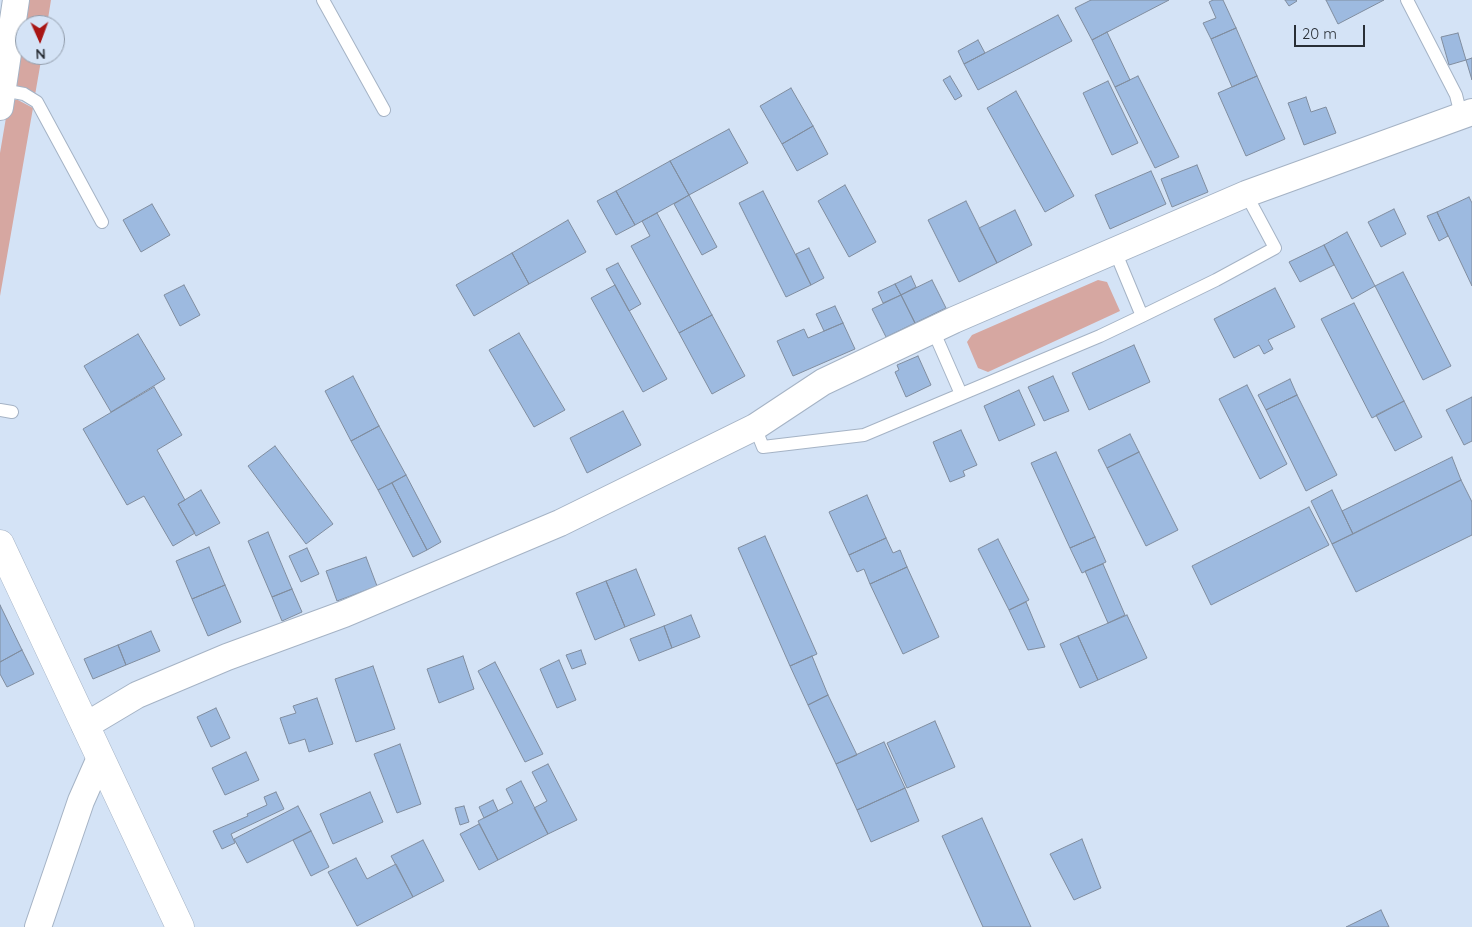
<!DOCTYPE html>
<html>
<head>
<meta charset="utf-8">
<style>
	body { margin:0 }
	#map { position:relative; width:1472px; height:927px; overflow:hidden; background:#d4e3f6; font-family:Quicksand,sans-serif }
	canvas { display:block }
	.north { position:absolute; left:15px; top:15px; width:50px; height:50px; box-sizing:border-box; background:#d4e3f6; border:1px solid #909ba9; border-radius:50%; rotate:178deg; font-size:14px; font-weight:700; line-height:20px; text-align:center; color:#292f36 }
	.north::after { content:''; display:block; margin:auto; width:18px; height:22px; background:#a81514; clip-path:polygon(50% 0,100% 100%,50% 72%,0 100%) }
	.scale { position:absolute; left:1294px; top:25px; width:71px; height:22px; box-sizing:border-box; border:2px solid #292f36; border-top:0; padding-left:6px; font-size:15px; line-height:18px; white-space:nowrap; color:#292f36; -webkit-text-stroke:4px #d4e3f6; paint-order:stroke }
</style>
</head>
<body>
<div id="map">
<canvas width="1472" height="927"></canvas>
<div class="north">N</div>
<div class="scale">20 m</div>
</div>
<script>
const c = document.querySelector('canvas').getContext('2d');
c.lineJoin = 'round';
function paint(path, color) { c.fillStyle = color; c.fill(path, 'evenodd'); }
const toPath = rows => new Path2D(rows.map(r => 'M' + r).join(''));
function trace(path, color, width, dash) { c.strokeStyle = color; c.lineWidth = width; c.lineCap = dash ? 'butt' : 'round'; c.setLineDash(dash || []); c.stroke(path); }
paint(toPath([
	[25,0,51,0,47,25,25,25,25,55,42,55,35,95,11,83],
	[9,100,18,100,33,108,0,296,0,153],
	[1098,280,1107,282,1120,311,988,372,978,368,967,342,972,335]
]), '#d6a7a1');
const building = toPath([
	[1091,0,1169,0,1092,40,1075,8,1091,0],
	[1213,0,1223,0,1236,28,1211,39,1203,23,1216,18,1209,2,1213,0],
	[1285,0,1296,0,1297,1,1289,6,1285,0],
	[1326,0,1384,0,1338,24,1326,0],
	[1058,15,1072,41,978,90,964,64,1058,15],
	[1236,28,1257,76,1232,87,1211,39,1236,28],
	[1107,32,1130,80,1115,87,1092,40,1107,32],
	[1458,33,1466,60,1449,65,1441,37,1458,33],
	[978,40,985,53,964,64,958,51,978,40],
	[1472,58,1472,80,1466,60,1472,58],
	[950,76,962,96,955,100,943,80,950,76],
	[1138,76,1179,157,1155,168,1115,87,1138,76],
	[1257,76,1285,139,1246,156,1218,93,1257,76],
	[1108,81,1138,143,1112,155,1083,93,1108,81],
	[791,88,813,126,782,144,760,106,791,88],
	[1016,91,1074,196,1045,212,987,108,1016,91],
	[1306,97,1311,112,1326,107,1336,133,1304,145,1288,103,1306,97],
	[813,126,828,154,797,171,782,144,813,126],
	[729,129,748,163,689,195,670,161,729,129],
	[670,161,689,195,635,225,616,191,670,161],
	[1197,165,1208,192,1172,207,1161,179,1197,165],
	[1151,171,1166,204,1110,229,1095,195,1151,171],
	[845,185,876,242,849,257,818,201,845,185],
	[616,191,635,225,616,235,597,201,616,191],
	[763,191,811,285,786,297,739,203,763,191],
	[689,195,717,247,702,255,674,204,689,195],
	[1469,197,1472,203,1472,286,1437,212,1469,197],
	[966,201,997,263,959,282,928,220,966,201],
	[152,204,170,235,141,252,123,220,152,204],
	[1394,209,1406,234,1381,247,1368,222,1394,209],
	[1015,210,1032,245,997,263,979,228,1015,210],
	[1437,212,1448,236,1439,241,1427,216,1437,212],
	[657,213,712,315,679,333,631,246,650,236,642,221,657,213],
	[568,220,586,252,529,284,512,253,568,220],
	[1347,232,1375,286,1352,299,1324,245,1347,232],
	[1324,245,1334,265,1300,282,1289,262,1324,245],
	[809,248,824,278,811,285,796,254,809,248],
	[512,253,529,284,474,316,456,285,512,253],
	[618,263,641,304,629,311,606,269,618,263],
	[1403,272,1451,366,1423,380,1375,286,1403,272],
	[911,276,916,287,901,295,895,284,911,276],
	[932,280,946,308,915,323,901,295,932,280],
	[895,284,901,295,883,303,878,292,895,284],
	[184,285,200,315,180,326,164,295,184,285],
	[615,285,667,379,643,392,591,298,615,285],
	[1275,288,1295,327,1268,340,1273,349,1264,354,1259,345,1234,358,1214,319,1275,288],
	[901,295,915,323,886,337,872,309,901,295],
	[1354,303,1404,401,1372,418,1321,319,1354,303],
	[835,306,843,323,824,331,816,314,835,306],
	[712,315,745,376,712,394,679,333,712,315],
	[843,323,855,349,793,376,777,341,804,329,808,338,843,323],
	[519,333,565,410,534,427,489,350,519,333],
	[138,334,165,379,111,412,84,366,138,334],
	[1134,345,1150,382,1089,410,1072,373,1134,345],
	[918,356,931,385,906,397,895,372,899,370,897,365,918,356],
	[353,376,379,426,351,441,325,391,353,376],
	[1053,376,1069,411,1044,421,1028,387,1053,376],
	[1290,379,1297,395,1266,410,1258,395,1290,379],
	[1247,385,1287,464,1260,479,1219,399,1247,385],
	[154,387,182,435,157,450,185,500,178,504,195,533,173,546,144,496,127,505,83,429,154,387],
	[1019,390,1035,425,999,441,984,406,1019,390],
	[1297,395,1337,475,1306,491,1266,410,1297,395],
	[1472,397,1472,441,1464,445,1446,410,1472,397],
	[1404,401,1422,437,1395,451,1376,415,1404,401],
	[623,411,641,445,587,473,570,438,623,411],
	[379,426,406,475,378,490,351,441,379,426],
	[961,430,977,465,963,471,965,476,950,482,933,442,961,430],
	[1130,434,1139,452,1107,468,1098,450,1130,434],
	[275,446,333,524,306,544,248,466,275,446],
	[1056,452,1095,537,1070,548,1031,463,1056,452],
	[1139,452,1178,530,1146,546,1107,468,1139,452],
	[1452,457,1461,480,1353,534,1342,511,1452,457],
	[406,475,441,542,427,550,392,483,406,475],
	[1461,480,1472,502,1472,535,1356,592,1332,544,1461,480],
	[392,483,427,550,413,557,378,490,392,483],
	[201,490,220,523,196,536,178,504,201,490],
	[1332,490,1353,534,1332,544,1311,501,1332,490],
	[867,495,886,538,849,555,829,512,867,495],
	[1309,507,1329,545,1211,605,1192,566,1309,507],
	[268,532,292,589,272,597,248,541,268,532],
	[765,536,817,654,790,666,738,548,765,536],
	[1095,537,1106,562,1082,573,1070,548,1095,537],
	[886,538,893,553,900,550,907,567,870,584,864,569,857,572,849,555,886,538],
	[998,539,1029,600,1009,610,978,549,998,539],
	[209,547,225,585,192,599,176,561,209,547],
	[307,548,319,574,301,582,289,556,307,548],
	[366,557,377,586,337,601,326,571,366,557],
	[1103,564,1125,615,1108,623,1085,571,1103,564],
	[907,567,939,637,903,654,870,584,907,567],
	[636,569,655,615,625,627,606,581,636,569],
	[606,581,625,627,595,640,576,593,606,581],
	[225,585,241,622,208,636,192,599,225,585],
	[292,589,302,612,282,621,272,597,292,589],
	[1026,602,1045,647,1028,650,1009,610,1026,602],
	[0,605,22,650,0,662,0,605],
	[691,615,700,637,672,648,664,626,691,615],
	[1127,615,1147,658,1098,680,1078,636,1127,615],
	[664,626,672,648,639,661,630,639,664,626],
	[151,631,160,651,126,665,118,645,151,631],
	[1078,636,1098,680,1080,688,1060,644,1078,636],
	[118,645,126,665,93,679,84,659,118,645],
	[22,650,34,674,7,687,0,674,0,662,22,650],
	[581,650,586,664,572,669,566,655,581,650],
	[463,656,474,689,439,703,427,669,463,656],
	[812,656,828,695,808,705,790,666,812,656],
	[559,660,576,700,557,708,540,669,559,660],
	[495,662,543,754,525,762,478,671,495,662],
	[373,666,395,729,356,742,335,679,373,666],
	[828,695,857,755,836,764,808,705,828,695],
	[317,698,333,744,309,752,305,739,289,744,280,718,296,713,293,706,317,698],
	[216,708,230,738,211,747,197,717,216,708],
	[935,721,955,767,907,788,887,743,935,721],
	[884,742,905,788,857,810,836,764,884,742],
	[400,744,421,804,397,813,374,754,400,744],
	[246,752,259,780,225,795,212,768,246,752],
	[548,764,577,820,548,834,534,808,547,801,532,772,548,764],
	[521,781,548,834,498,860,478,821,513,803,506,789,521,781],
	[905,788,919,821,871,842,857,810,905,788],
	[276,792,284,809,231,834,235,843,222,849,213,831,248,816,247,814,267,805,264,797,276,792],
	[370,792,383,822,333,844,320,814,370,792],
	[493,800,498,811,484,818,479,807,493,800],
	[298,806,311,831,247,863,234,839,298,806],
	[464,806,469,822,460,825,455,808,464,806],
	[982,818,1031,927,983,927,942,836,982,818],
	[479,824,498,860,479,870,460,834,479,824],
	[311,831,329,867,311,876,293,840,311,831],
	[1082,839,1101,888,1074,900,1050,854,1082,839],
	[423,840,444,881,413,897,391,856,423,840],
	[356,858,367,879,396,864,413,897,357,926,328,872,356,858],
	[1381,910,1389,927,1346,927,1381,910]
]);
paint(building, '#9dbae0');
trace(building, '#808d9f', 1);
const service = toPath([
	[323,0,384,110],
	[1407,0,1456,95,1461,115],
	[3,90,24,94,37,102,102,222],
	[1115,251,1142,316],
	[933,330,961,394],
	[0,410,12,412],
	[755,427,763,447,864,435,1100,336,1142,316,1216,280,1275,248,1246,194]
]);
const minor = toPath([
	[0,107,16,0],
	[85,726,137,695,227,657,344,614,560,523,755,427,823,382,954,320,1246,194,1472,112],
	[38,927,81,801,100,758]
]);
const secondary = toPath([
	[0,544,180,927]
]);
trace(service, '#a5b3c5', 14);
trace(minor, '#a5b3c5', 28);
trace(secondary, '#a5b3c5', 29);
trace(service, '#fff', 12);
trace(minor, '#fff', 26);
trace(secondary, '#fff', 28);
</script>
</body>
</html>
